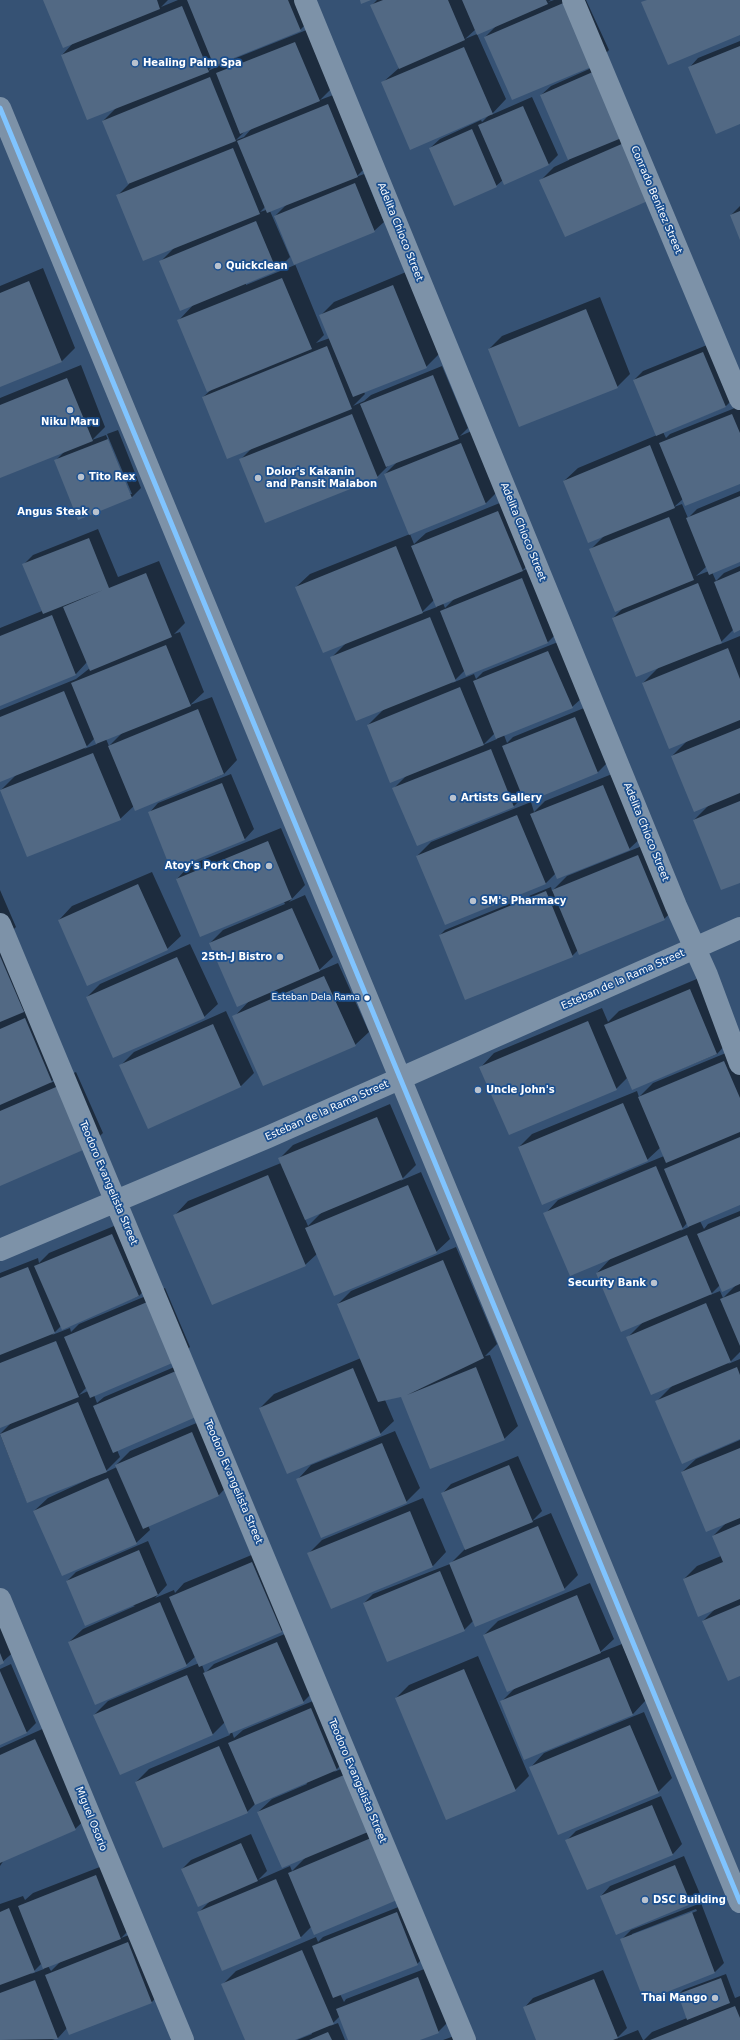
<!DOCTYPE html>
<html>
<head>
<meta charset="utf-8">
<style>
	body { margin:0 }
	canvas { display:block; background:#365274 }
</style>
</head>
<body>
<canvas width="740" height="2040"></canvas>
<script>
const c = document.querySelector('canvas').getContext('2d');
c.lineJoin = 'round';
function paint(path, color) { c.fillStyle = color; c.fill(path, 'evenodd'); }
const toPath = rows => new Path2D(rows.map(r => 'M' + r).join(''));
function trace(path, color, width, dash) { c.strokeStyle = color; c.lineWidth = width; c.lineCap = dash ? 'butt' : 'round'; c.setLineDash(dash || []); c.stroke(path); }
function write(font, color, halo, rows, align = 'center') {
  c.font = font + ' "DejaVu Sans",sans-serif'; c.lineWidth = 3.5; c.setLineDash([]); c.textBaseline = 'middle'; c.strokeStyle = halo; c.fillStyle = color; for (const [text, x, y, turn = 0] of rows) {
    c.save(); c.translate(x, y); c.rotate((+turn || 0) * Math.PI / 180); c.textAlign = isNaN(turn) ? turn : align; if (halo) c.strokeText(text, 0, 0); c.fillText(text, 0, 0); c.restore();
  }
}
paint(toPath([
	[44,0,168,0,161,7,178,0,307,0,314,16,300,30,214,64,208,71,223,64,224,66,231,60,309,29,333,87,320,100,341,92,370,163,356,177,364,174,384,222,374,231,295,264,324,335,316,343,330,338,321,315,334,302,406,272,440,353,426,367,364,392,365,394,353,406,364,401,371,395,442,366,468,428,460,436,474,430,499,490,486,503,410,534,414,544,426,533,512,498,536,557,522,571,536,565,561,629,548,642,467,675,465,670,452,683,474,674,476,679,483,672,558,642,582,698,572,707,504,735,507,743,513,737,584,708,607,763,598,772,526,801,524,796,514,806,394,788,408,774,368,725,385,708,331,658,346,643,296,587,310,574,410,534,385,474,397,462,389,465,377,477,240,460,252,448,203,397,212,389,179,320,195,303,161,261,174,248,117,196,129,184,103,121,117,107,62,55,74,42],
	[252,128,244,137,236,140,245,131],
	[287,204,275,216,295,265,246,285,246,283,276,271,290,257,270,211],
	[265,207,266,210,260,212],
	[455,598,445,608,443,603],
	[434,600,437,607,421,613],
	[495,733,497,739,483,745],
	[377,0,551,0,548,2,554,0,586,0,609,50,595,64,485,37,497,25,476,29,465,39,477,34,506,99,491,115,532,97,558,155,548,165,503,180,496,186,430,148,440,139,481,120,482,122,490,114,382,83,399,68,372,5],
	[740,41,740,123,689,68,698,58],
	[605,62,638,130,565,236,541,180,554,167,569,160,541,95,551,86],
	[740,206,740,238,731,215],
	[43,268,75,348,61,362,0,386,0,286],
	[600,297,630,374,617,387,489,349,502,336],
	[712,343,735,397,725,407,663,432,666,438,670,434,740,406,740,483,683,499,674,507,682,504,688,518,697,509,740,491,740,561,712,572,716,581,724,573,740,566,740,629,734,629,718,645,740,636,740,882,694,820,710,804,672,756,688,740,643,683,659,667,613,618,623,608,591,549,605,535,564,481,578,468,657,435,634,380,643,371],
	[707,566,709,571,696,576],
	[81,365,105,427,92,440,106,435,130,494,132,494,107,434,118,430,141,488,132,497,78,518,55,461,65,451,0,477,0,398],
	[98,529,118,577,159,561,185,623,174,634,180,632,204,692,190,705,212,697,237,760,224,774,135,809,134,806,120,819,1,790,17,774,0,781,0,710,76,679,90,668,87,662,76,674,0,705,0,628,42,611,24,564,33,555],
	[123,732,109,746,106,739],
	[95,738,97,744,84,749],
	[617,772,643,836,629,849,556,873,545,884,417,856,431,842,531,802,534,812,545,801],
	[231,774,254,829,245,839,171,868,149,813,158,803],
	[281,828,305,885,289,902,305,895,333,957,317,972,338,963,369,1032,355,1045,234,1017,250,1000,210,943,223,930,285,904,284,902,177,879,190,865],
	[652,842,678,906,664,919,578,950,572,956,440,935,445,930,551,887,552,891,567,876],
	[152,872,181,936,167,949,59,920,72,906],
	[0,890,16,927,0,942],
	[0,944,37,998,22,1012,38,1005,65,1068,50,1083,76,1072,103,1133,89,1146,0,1185],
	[190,944,218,1004,204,1017,87,997,100,984],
	[704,976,730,1040,717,1054,632,1089,627,1078,616,1089,481,1067,494,1053,602,1008,608,1022,619,1011],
	[226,1011,254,1073,241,1086,120,1066,134,1052],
	[738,1048,740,1053,740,1204,700,1221,704,1229,708,1224,740,1211,740,1352,728,1364,740,1359,740,1438,656,1402,673,1385,628,1337,643,1322,597,1273,612,1257,545,1214,558,1200,664,1156,661,1147,647,1160,519,1147,532,1134,637,1091,639,1097,653,1083],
	[687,1223,689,1227,680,1231],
	[720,1285,736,1285,723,1298,720,1291,710,1295],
	[390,1104,416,1165,400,1181,421,1172,450,1239,436,1252,317,1254,305,1265,175,1215,188,1201,281,1163,280,1158,293,1145],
	[323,1211,308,1226,305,1219],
	[126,1221,152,1282,139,1296,61,1326,52,1335,70,1328,71,1332,79,1324,165,1288,190,1347,177,1360,94,1395,97,1403,104,1397,186,1362,117,1450,120,1457,104,1473,117,1467,116,1465,130,1451,206,1419,232,1481,219,1495,148,1525,150,1530,136,1543,34,1511,48,1498,89,1479,89,1478,27,1502,0,1434,12,1422,0,1427,0,1273,38,1258,39,1263,49,1253],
	[87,1387,88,1391,79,1395],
	[456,1247,497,1344,485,1356,490,1355,518,1426,504,1439,402,1396,385,1400,394,1421,380,1434,260,1408,274,1394,361,1358,338,1304,351,1291],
	[395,1431,420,1488,406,1502,298,1479,311,1465],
	[740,1440,740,1675,703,1621,716,1608,684,1579,697,1566,721,1556,713,1536,726,1523,682,1472,696,1459],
	[518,1456,542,1511,532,1521,551,1513,578,1575,564,1589,474,1620,464,1630,364,1603,373,1594,450,1564,465,1549,442,1494,451,1484],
	[423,1498,446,1552,433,1566,331,1608,308,1554,322,1540],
	[148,1541,167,1585,155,1598,174,1590,175,1593,184,1583,266,1549,295,1617,282,1631,202,1665,205,1673,214,1664,287,1633,313,1692,303,1702,232,1732,234,1738,243,1730,325,1696,350,1756,334,1772,357,1762,381,1817,365,1833,385,1825,312,1926,301,1937,223,1970,198,1913,211,1900,182,1869,191,1860,251,1834,267,1871,258,1880,290,1866,292,1871,306,1857,258,1812,272,1799,307,1784,306,1782,256,1803,247,1812,136,1782,149,1769,230,1735,225,1722,212,1735,94,1715,108,1701,199,1663,196,1656,186,1665,69,1642,83,1629,135,1606,67,1581,76,1572],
	[590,1583,614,1639,599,1653,622,1644,646,1700,633,1714,525,1759,501,1702,515,1688,484,1635,498,1621],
	[0,1610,17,1649,0,1664],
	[478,1656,529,1776,515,1790,396,1698,409,1685],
	[11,1664,36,1723,27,1732,0,1744,0,1669],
	[644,1712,672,1778,658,1792,559,1833,531,1767,544,1753],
	[49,1726,89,1816,75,1829,4,1860,0,1866,0,1748],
	[661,1796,682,1844,673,1854,566,1841,576,1831],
	[684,1856,700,1894,690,1903,601,1896,610,1886],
	[110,1863,134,1925,121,1938,142,1930,165,1988,152,2002,67,2028,58,2038,52,2040,0,2040,0,1904,23,1896,25,1900,33,1893],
	[61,1961,51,1971,48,1966],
	[41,1964,44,1969,31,1974],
	[701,1903,724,1963,715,1972,645,1999,621,1940,631,1930],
	[696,1909,697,1911,632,1936,632,1934],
	[406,1904,427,1954,417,1964,340,1994,344,2002,346,1999,427,1968,448,2022,438,2032,417,2040,349,2040,340,2016,330,2026,338,2023,345,2040,297,2040,312,2034,311,2032,292,2040,246,2040,222,1985,236,1971,316,1937,318,1942,323,1937],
	[603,1970,627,2028,616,2039,638,2030,643,2040,537,2040,524,2008,533,1998],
	[726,1974,735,1998,740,1996,740,2040,644,2040,652,2032,687,2018,679,1994,683,1990],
	[460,2034,462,2040,443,2040]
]), '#0007');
paint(toPath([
	[43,0,157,0,160,9,63,48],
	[187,0,288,0,301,31,214,66],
	[360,0,371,0,361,4],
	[383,0,448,0,465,40,399,69,370,5],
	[462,0,546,0,548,4,477,35],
	[647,0,740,0,740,35,668,65,641,2],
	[568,1,596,65,512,100,484,37],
	[182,6,209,72,87,120,61,55],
	[295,42,320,101,240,134,216,73],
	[740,46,740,124,716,134,688,67],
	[464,47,493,114,410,150,381,82],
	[595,71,624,137,568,160,540,95],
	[210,77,236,141,128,184,102,121],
	[328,104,358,177,267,213,237,141],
	[523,106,549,165,504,185,478,125],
	[472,129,497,187,454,206,429,148],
	[624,143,650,200,565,237,539,180],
	[233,148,260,214,143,261,116,195],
	[355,183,375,232,294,265,274,216],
	[740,211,740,240,730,215],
	[256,221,277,271,180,311,159,261],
	[282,278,312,349,207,392,177,320],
	[29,281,62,362,0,387,0,293],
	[393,285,427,368,353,397,319,315],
	[586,309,618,388,519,427,488,349],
	[327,346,352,409,227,459,202,397],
	[703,352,726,407,656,436,633,380],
	[433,375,459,439,386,467,360,404],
	[67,378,93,441,0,478,0,405],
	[352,414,378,478,265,523,239,459],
	[732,414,740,433,740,484,685,506,659,443],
	[108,439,132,498,78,520,54,460],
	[461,443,486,504,409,535,384,474],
	[650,445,675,508,588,543,563,481],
	[740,496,740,562,709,575,686,518],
	[498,511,523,571,436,607,411,546],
	[669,517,694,580,615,612,589,549],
	[89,538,109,588,146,573,172,637,90,671,63,607,103,590,43,614,22,564],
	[396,546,423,613,323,653,295,587],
	[740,571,740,630,734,633,714,582],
	[522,578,548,643,466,676,440,611],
	[698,583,722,643,636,677,612,618],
	[52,615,76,675,0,706,0,636],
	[430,617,456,681,356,721,330,657],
	[166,645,191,706,96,744,71,683],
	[728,648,740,679,740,720,669,749,642,683],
	[548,651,573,708,496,739,473,681],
	[460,687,484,745,390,783,367,725],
	[64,691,87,747,0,782,0,717],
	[198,709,224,774,135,811,108,746],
	[575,717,598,773,525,803,502,746],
	[740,728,740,793,694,812,671,756],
	[491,749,514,807,417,846,392,788],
	[93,753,121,820,27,857,0,790],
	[222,783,245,840,171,870,148,812],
	[603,785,630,850,557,879,530,814],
	[740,801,740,883,721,890,693,820],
	[517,815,546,884,445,925,416,856],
	[268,841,292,899,200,937,176,879],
	[638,855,665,920,579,955,552,890],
	[138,884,168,950,87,986,58,920],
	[546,891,573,957,465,1000,439,935],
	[292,908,320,971,237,1007,209,943],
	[0,956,24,1012,0,1022],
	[177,957,205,1018,113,1058,86,997],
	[324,976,356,1046,263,1086,232,1016],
	[690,989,717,1054,632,1090,604,1025],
	[25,1018,52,1082,0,1105,0,1029],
	[588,1021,617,1090,509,1135,479,1067],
	[213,1024,241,1087,148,1129,119,1065],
	[724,1061,740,1098,740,1132,666,1163,638,1097],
	[63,1084,90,1147,0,1186,0,1111],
	[623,1103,648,1161,542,1205,518,1147],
	[377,1117,403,1179,305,1220,278,1158],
	[740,1137,740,1205,688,1227,664,1169],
	[656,1166,683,1229,570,1276,543,1213],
	[268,1175,306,1266,212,1305,173,1215],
	[408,1185,437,1253,334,1296,305,1228],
	[740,1216,740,1284,722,1292,697,1234],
	[112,1234,139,1296,62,1330,34,1266],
	[687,1235,712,1294,621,1332,596,1273],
	[443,1260,484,1358,407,1395,476,1367,505,1440,430,1469,401,1397,378,1402,337,1304],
	[28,1267,55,1333,0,1355,0,1278],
	[740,1291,740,1346,720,1299],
	[152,1300,177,1361,90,1398,64,1337],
	[706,1303,731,1362,651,1395,626,1337],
	[56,1341,79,1397,0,1428,0,1363],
	[737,1367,740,1375,740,1439,682,1464,655,1401],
	[353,1368,381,1435,287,1474,259,1408],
	[176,1371,196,1417,113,1453,93,1406],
	[78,1402,107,1472,27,1503,0,1434],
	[192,1432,219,1496,143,1529,115,1465],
	[382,1443,407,1503,321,1538,296,1479],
	[740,1448,740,1518,706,1532,681,1472],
	[509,1465,533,1522,465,1550,441,1493],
	[108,1478,137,1544,62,1576,33,1511],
	[410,1511,433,1567,331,1609,307,1553],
	[740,1524,740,1599,698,1617,683,1579,723,1562,712,1536],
	[538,1526,565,1590,475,1627,449,1563],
	[139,1550,158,1595,85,1626,66,1581],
	[252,1562,282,1632,199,1667,169,1597],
	[440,1571,465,1631,387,1662,363,1603],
	[577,1595,601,1653,507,1692,483,1635],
	[160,1602,187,1666,95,1705,68,1642],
	[740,1605,740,1676,728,1681,702,1621],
	[277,1642,304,1703,229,1734,203,1673],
	[0,1653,4,1663,0,1665],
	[609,1657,633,1715,524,1760,500,1701],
	[464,1669,516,1791,446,1820,395,1698],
	[0,1671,27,1733,0,1745],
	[187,1675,213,1735,120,1775,93,1715],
	[311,1708,337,1770,255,1805,228,1743],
	[630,1725,659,1793,558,1835,529,1767],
	[35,1739,76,1830,0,1863,0,1755],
	[219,1746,248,1813,163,1848,135,1782],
	[344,1775,368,1832,282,1868,257,1812],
	[652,1805,673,1855,587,1890,565,1840],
	[371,1838,397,1900,314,1935,288,1873],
	[241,1843,258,1881,198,1907,181,1869],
	[675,1865,691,1904,616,1935,600,1896],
	[96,1875,121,1939,43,1969,18,1906],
	[276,1879,301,1938,222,1971,197,1912],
	[9,1908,35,1972,0,1985,0,1912],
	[397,1912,418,1965,333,1998,312,1946],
	[692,1912,715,1973,644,2001,620,1939],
	[128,1942,152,2003,69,2035,45,1975],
	[302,1950,334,2024,295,2040,245,2040,221,1984],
	[418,1977,439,2033,420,2040,348,2040,336,2009],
	[721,1978,730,2003,687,2020,678,1994],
	[594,1979,618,2038,613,2040,536,2040,523,2007],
	[35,1980,58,2039,0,2040,0,1993],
	[735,2006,740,2018,740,2040,650,2040],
	[328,2032,332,2040,309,2040]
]), '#526984');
trace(toPath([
	[305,0,676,906,707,975,740,1064],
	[573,0,740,399],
	[0,108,740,1902],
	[0,924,465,2040],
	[0,1250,268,1137,740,928],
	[0,1599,183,2040]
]), '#7d92a8', 22);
trace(toPath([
	[0,108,740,1902]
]), '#80c4ff', 5);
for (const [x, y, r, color] of [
	[135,63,4,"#b9c2ce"],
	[218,266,4,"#b9c2ce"],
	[70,410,4,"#b9c2ce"],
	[81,477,4,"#b9c2ce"],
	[258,478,4,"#b9c2ce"],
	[96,512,4,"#b9c2ce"],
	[453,798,4,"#b9c2ce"],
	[269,866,4,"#b9c2ce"],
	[473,901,4,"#b9c2ce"],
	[280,957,4,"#b9c2ce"],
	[367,998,3.5,"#fff"],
	[478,1090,4,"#b9c2ce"],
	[654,1283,4,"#b9c2ce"],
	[645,1900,4,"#b9c2ce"],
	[715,1998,4,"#b9c2ce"]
]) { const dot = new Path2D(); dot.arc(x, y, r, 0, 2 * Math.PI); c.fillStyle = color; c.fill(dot); trace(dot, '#1b4f8f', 1.5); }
write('9px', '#fff', '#1b4f8f', [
	["Esteban Dela Rama",360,998]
], 'right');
write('bold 10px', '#fff', '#1b4f8f', [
	["Healing Palm Spa",143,63],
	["Quickclean",226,266],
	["Niku Maru",70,422,"center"],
	["Dolor's Kakanin",266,472],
	["and Pansit Malabon",266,484],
	["Tito Rex",89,477],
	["Angus Steak",88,512,"right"],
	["Artists Gallery",461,798],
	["Atoy's Pork Chop",261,866,"right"],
	["SM's Pharmacy",481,901],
	["25th-J Bistro",272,957,"right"],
	["Uncle John's",486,1090],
	["Security Bank",646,1283,"right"],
	["DSC Building",653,1900],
	["Thai Mango",707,1998,"right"]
], 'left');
write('10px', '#fff', '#1b4f8f', [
	["Conrado Benitez Street",656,200,67],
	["Adelita Chioco Street",400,232,68],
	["Adelita Chioco Street",523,532,68],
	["Adelita Chioco Street",646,832,68],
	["Esteban de la Rama Street",623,980,-24],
	["Esteban de la Rama Street",327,1111,-24],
	["Teodoro Evangelista Street",108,1183,67],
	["Teodoro Evangelista Street",233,1482,67],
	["Teodoro Evangelista Street",357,1781,67],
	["Miguel Osorio",91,1819,68]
]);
</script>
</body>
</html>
